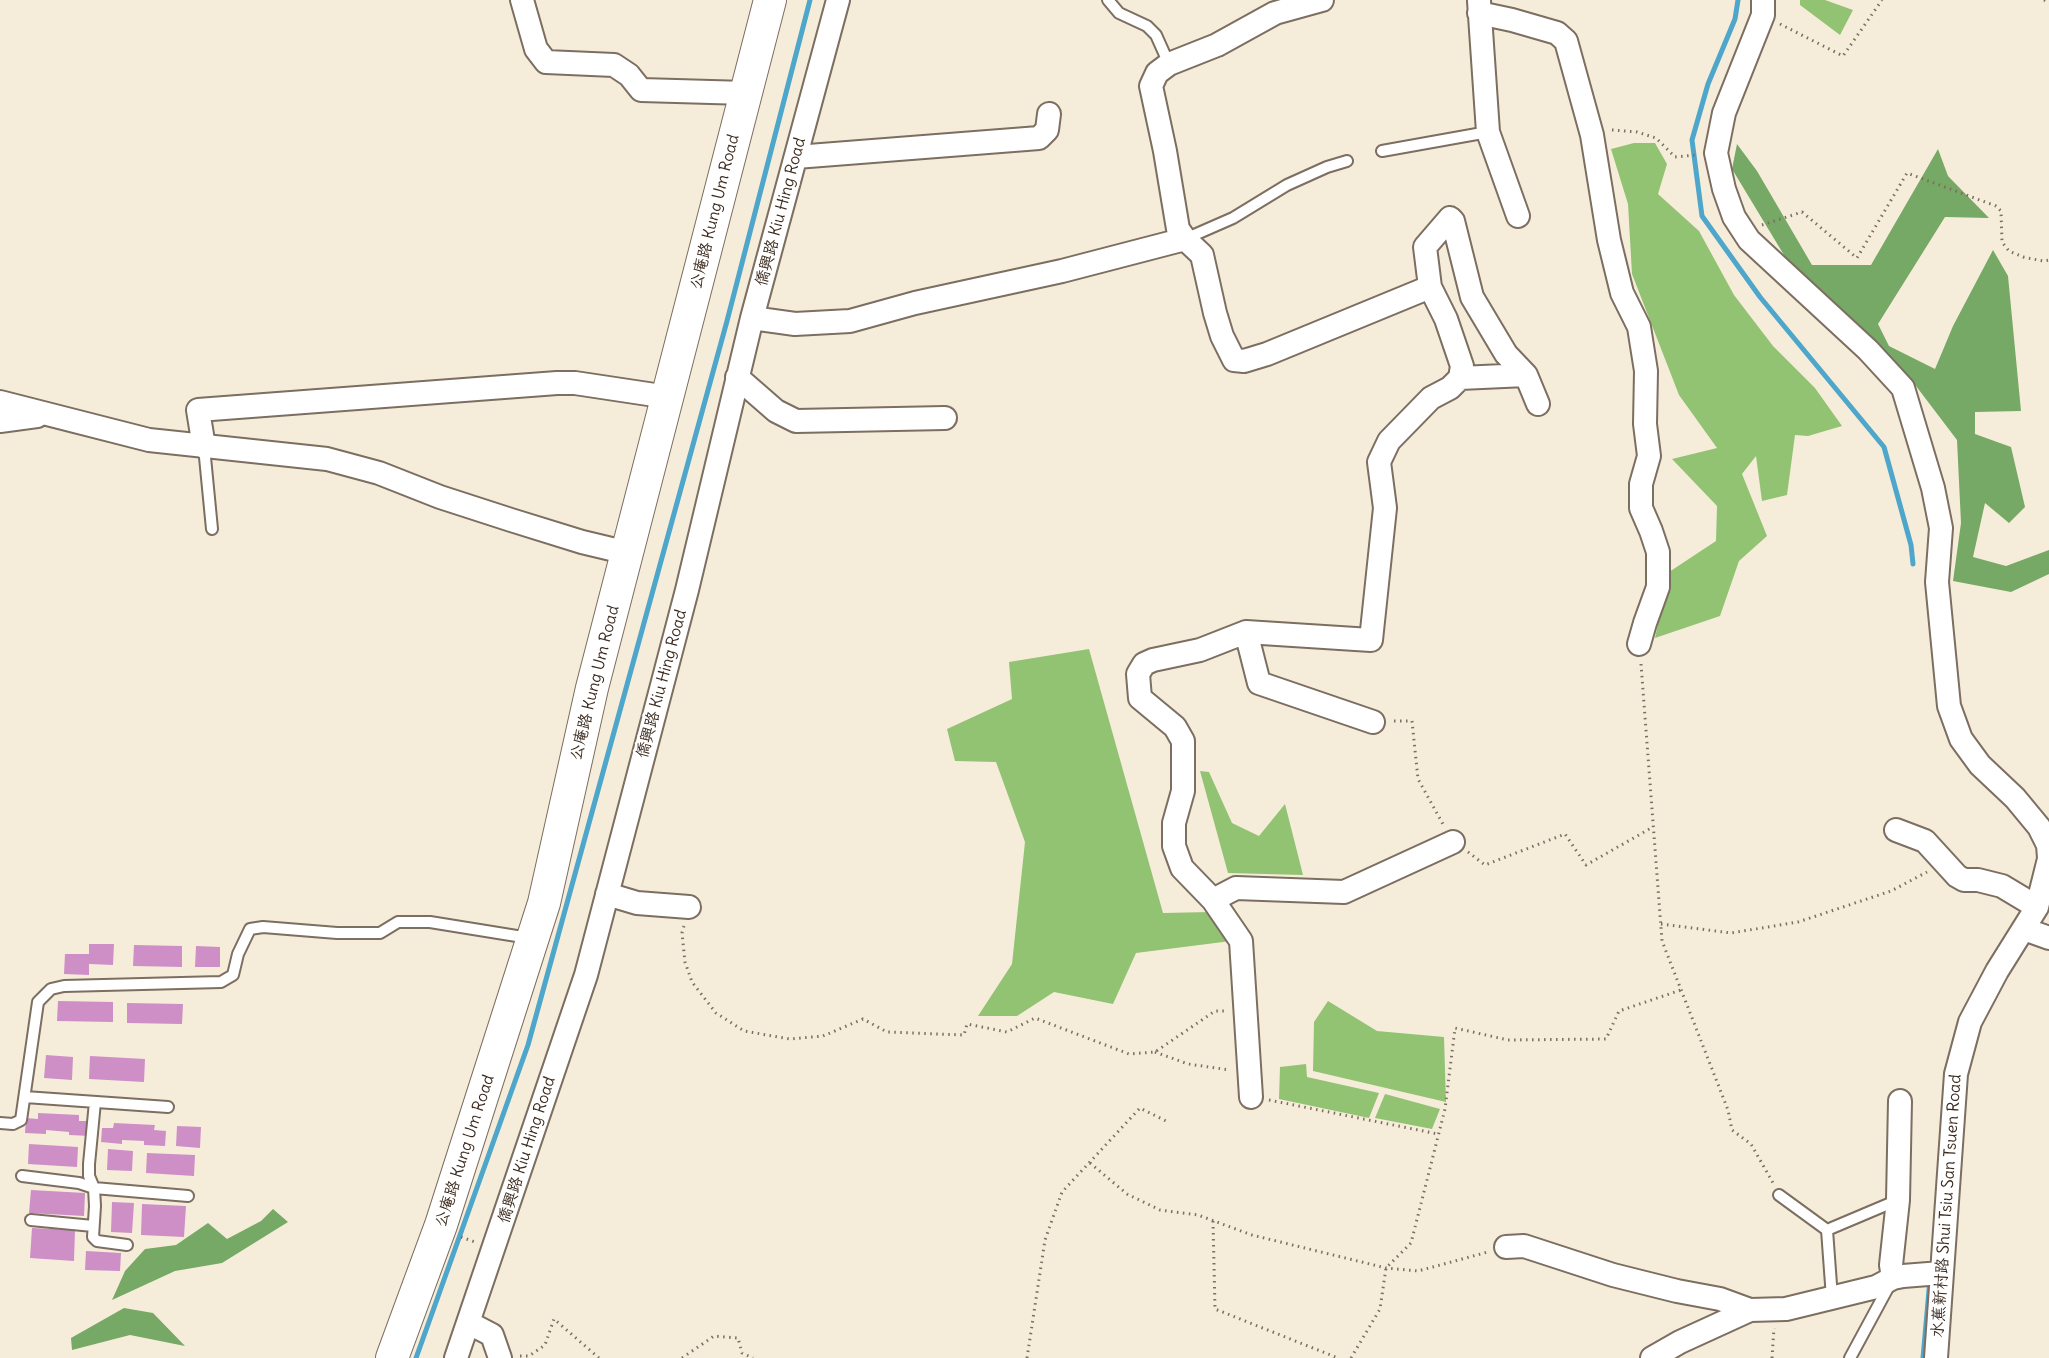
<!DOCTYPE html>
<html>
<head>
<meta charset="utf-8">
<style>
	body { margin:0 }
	canvas { display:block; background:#f6ecda }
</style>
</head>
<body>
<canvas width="2049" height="1358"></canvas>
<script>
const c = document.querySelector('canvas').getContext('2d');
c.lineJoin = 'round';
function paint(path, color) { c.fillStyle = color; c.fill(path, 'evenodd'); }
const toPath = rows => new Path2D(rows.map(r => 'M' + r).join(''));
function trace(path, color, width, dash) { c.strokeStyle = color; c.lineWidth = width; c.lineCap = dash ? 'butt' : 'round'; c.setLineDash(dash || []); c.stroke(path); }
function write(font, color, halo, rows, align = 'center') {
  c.font = font + ' Delius,"LXGW WenKai TC",sans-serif'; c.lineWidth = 5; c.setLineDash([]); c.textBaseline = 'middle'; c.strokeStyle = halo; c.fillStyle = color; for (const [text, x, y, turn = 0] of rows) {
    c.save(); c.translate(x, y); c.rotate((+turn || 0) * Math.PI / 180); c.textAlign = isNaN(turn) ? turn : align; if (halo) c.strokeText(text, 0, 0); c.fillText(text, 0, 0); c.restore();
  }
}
paint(toPath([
	[1800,0,1825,0,1853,10,1840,35,1800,5],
	[1634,143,1655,143,1667,164,1658,194,1699,231,1734,295,1773,346,1815,388,1842,426,1808,436,1795,435,1787,495,1762,501,1756,456,1742,474,1767,536,1739,561,1720,616,1655,638,1669,572,1716,541,1717,506,1672,459,1717,448,1679,395,1632,274,1628,204,1611,149],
	[1089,649,1163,913,1211,912,1231,941,1136,953,1113,1004,1054,992,1017,1016,978,1016,1012,964,1025,842,996,762,955,761,947,729,1012,699,1009,662],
	[1200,771,1209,772,1232,823,1259,836,1285,804,1303,875,1228,873],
	[1328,1001,1377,1031,1444,1037,1446,1102,1313,1071,1314,1022],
	[1306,1064,1307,1077,1379,1093,1369,1118,1279,1099,1280,1067],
	[1385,1094,1440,1109,1432,1129,1375,1118]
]), '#92c373');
paint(toPath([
	[1737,144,1757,171,1812,265,1871,265,1938,149,1948,176,1989,218,1945,217,1878,324,1889,346,1935,369,1953,326,1993,250,2008,276,2021,411,1975,412,1975,434,2011,447,2025,507,2009,523,1985,503,1973,557,2006,566,2049,550,2049,574,2011,592,1953,581,1961,523,1957,440,1916,386,1787,260,1732,169],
	[273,1209,288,1222,222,1263,175,1271,112,1300,125,1271,145,1249,176,1245,208,1223,227,1239,261,1221],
	[124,1308,153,1313,185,1346,130,1335,72,1350,71,1338]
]), '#75a965');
trace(toPath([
	[1738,0,1735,19,1708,84,1692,140,1702,216,1760,297,1884,447,1911,545,1913,564],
	[416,1358,528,1045,727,321,810,0],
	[1923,1358,1930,1279]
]), '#4ea6cb', 5);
paint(toPath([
	[89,944,114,944,113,965,89,964,89,975,64,974,65,954,89,954],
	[134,945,182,946,182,967,133,966],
	[196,946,220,947,220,967,195,967],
	[58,1001,113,1002,113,1022,57,1021],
	[127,1003,183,1004,182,1024,127,1023],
	[46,1055,73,1057,72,1080,44,1078],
	[90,1056,145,1059,144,1082,89,1079],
	[38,1113,79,1115,79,1121,91,1121,90,1136,69,1135,69,1132,46,1130,46,1134,25,1133,26,1118,38,1119],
	[114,1123,155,1125,154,1130,166,1131,165,1146,144,1145,144,1141,122,1140,122,1144,101,1142,102,1128,113,1128],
	[177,1126,201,1127,200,1148,176,1146],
	[29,1144,78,1147,77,1167,28,1164],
	[108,1149,133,1151,132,1171,107,1170],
	[147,1153,195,1155,194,1176,146,1173],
	[31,1190,85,1193,84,1216,29,1213],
	[112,1202,134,1203,132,1233,111,1232],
	[142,1204,186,1206,184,1237,141,1235],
	[32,1228,75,1230,74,1261,30,1258],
	[86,1251,121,1253,120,1271,85,1270]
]), '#ce8fc7');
const lane = toPath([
	[1108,0,1119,13,1147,26,1156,35,1169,64],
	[1382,151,1488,132],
	[1185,239,1233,218,1287,185,1327,167,1347,161],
	[204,447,212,529],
	[25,1097,168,1107],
	[95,1102,89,1164,89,1176,94,1188,95,1206,93,1237,97,1241,127,1245],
	[0,1123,13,1124,21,1120,38,1002,51,989,64,986,221,982,233,975,238,954,250,929,263,927,337,933,380,933,398,922,430,922,529,938],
	[22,1176,79,1183,94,1188,188,1196],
	[1779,1195,1827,1230],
	[31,1220,93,1226],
	[1832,1298,1827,1230,1898,1200],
	[1850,1358,1890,1284]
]);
const street = toPath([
	[522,0,536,49,546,62,614,65,629,75,641,90,746,93],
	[1322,0,1275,13,1217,45,1169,64,1157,73,1151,86,1165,151,1178,229,1185,239,1202,255,1215,313,1222,336,1234,360,1244,361,1267,354,1430,287],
	[1763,0,1763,15,1724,113,1716,153,1724,189,1734,217,1749,240,1868,350,1903,388,1933,488,1941,528,1937,582,1949,706,1961,739,1980,765,2015,798,2039,827,2048,845,2049,858],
	[1479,1,1488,132,1518,216],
	[1479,13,1512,20,1557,33,1566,41,1592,135,1609,240,1622,293,1639,327,1646,371,1645,424,1649,456,1641,484,1641,508,1651,531,1658,552,1658,587,1645,623,1639,644],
	[796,157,1039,138,1047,130,1049,114],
	[752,318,795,324,850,321,915,303,1062,271,1185,239],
	[737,377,776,411,796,421,945,418],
	[1460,378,1526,375],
	[0,402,149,440,327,459,379,473,440,497,511,520,582,542,628,553],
	[0,421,37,416],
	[204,447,198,410,557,383,575,383,668,397],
	[1246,632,1259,683,1373,722],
	[1896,830,1925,841,1957,876,1964,880,1978,880,2002,886,2037,907],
	[607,894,637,903,689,907],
	[1213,900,1236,888,1344,892,1453,842],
	[2024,929,2049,938],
	[1251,1097,1241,941,1213,900,1182,868,1174,846,1174,823,1183,791,1183,741,1175,727,1140,698,1138,674,1144,664,1153,660,1200,650,1246,632,1371,640,1385,508,1379,462,1389,441,1431,398,1450,388,1460,378,1462,366,1446,319,1430,287,1425,247,1450,218,1453,221,1472,297,1506,354,1526,375,1538,404],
	[1506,1247,1524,1246,1613,1275,1677,1291,1720,1299,1750,1310,1786,1309,1876,1287,1893,1278,1903,1276,1941,1273],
	[1893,1278,1891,1265,1898,1200,1900,1101],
	[469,1323,492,1335,500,1358],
	[456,1358,586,975,687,590,752,318,838,0],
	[1652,1358,1680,1342,1750,1310],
	[1936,1358,1956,1074,1970,1022,1997,971,2037,907,2049,859]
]);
const secondary = toPath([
	[392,1358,441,1225,544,903,592,688,770,0]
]);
trace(lane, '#7c6e60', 14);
trace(street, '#7c6e60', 26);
trace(secondary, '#7c6e60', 34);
trace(toPath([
	[2044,0,2049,3],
	[1780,24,1843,56,1882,0],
	[1612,130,1637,132,1656,138,1675,157,1696,155],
	[1762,225,1802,212,1857,258,1907,173,1996,206,2001,211,2002,242,2009,251,2023,257,2043,261,2049,260],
	[1641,664,1662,941,1728,1110,1732,1130,1751,1144,1773,1183],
	[1394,721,1412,721,1418,779,1444,826],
	[1468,852,1485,865,1565,834,1586,865,1653,827],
	[1661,924,1731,933,1798,922,1891,891,1927,872],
	[684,926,682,933,685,962,692,982,716,1013,744,1031,790,1039,823,1036,863,1019,887,1032,964,1035,967,1024,1007,1032,1035,1018,1129,1054,1155,1052,1215,1011,1226,1011],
	[1155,1052,1188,1064,1230,1070],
	[1269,1100,1438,1134],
	[1090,1163,1127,1194,1160,1210,1198,1215,1252,1235,1386,1268,1418,1271,1488,1252],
	[1213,1221,1215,1309,1338,1358],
	[461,1237,475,1242],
	[520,1356,529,1356,545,1345,554,1319,599,1358],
	[682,1358,714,1336,738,1338,742,1353,753,1358],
	[1027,1358,1045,1240,1062,1192,1140,1108,1166,1121],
	[1351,1358,1380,1309,1386,1268,1411,1243,1445,1109,1455,1028,1508,1040,1606,1039,1619,1011,1681,990],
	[1772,1358,1774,1328]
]), '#7c6e60', 3, [1.5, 4.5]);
trace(lane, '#fff', 10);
trace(street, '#fff', 22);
trace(secondary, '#fff', 32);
write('16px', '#3b2a1e', '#fff', [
	["公庵路 Kung Um Road",715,212,-76],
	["僑興路 Kiu Hing Road",781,212,-75],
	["公庵路 Kung Um Road",595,683,-76],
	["僑興路 Kiu Hing Road",662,684,-75],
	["僑興路 Kiu Hing Road",527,1150,-72],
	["公庵路 Kung Um Road",465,1151,-72],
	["水蕉新村路 Shui Tsiu San Tsuen Road",1947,1206,-86]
]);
</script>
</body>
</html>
